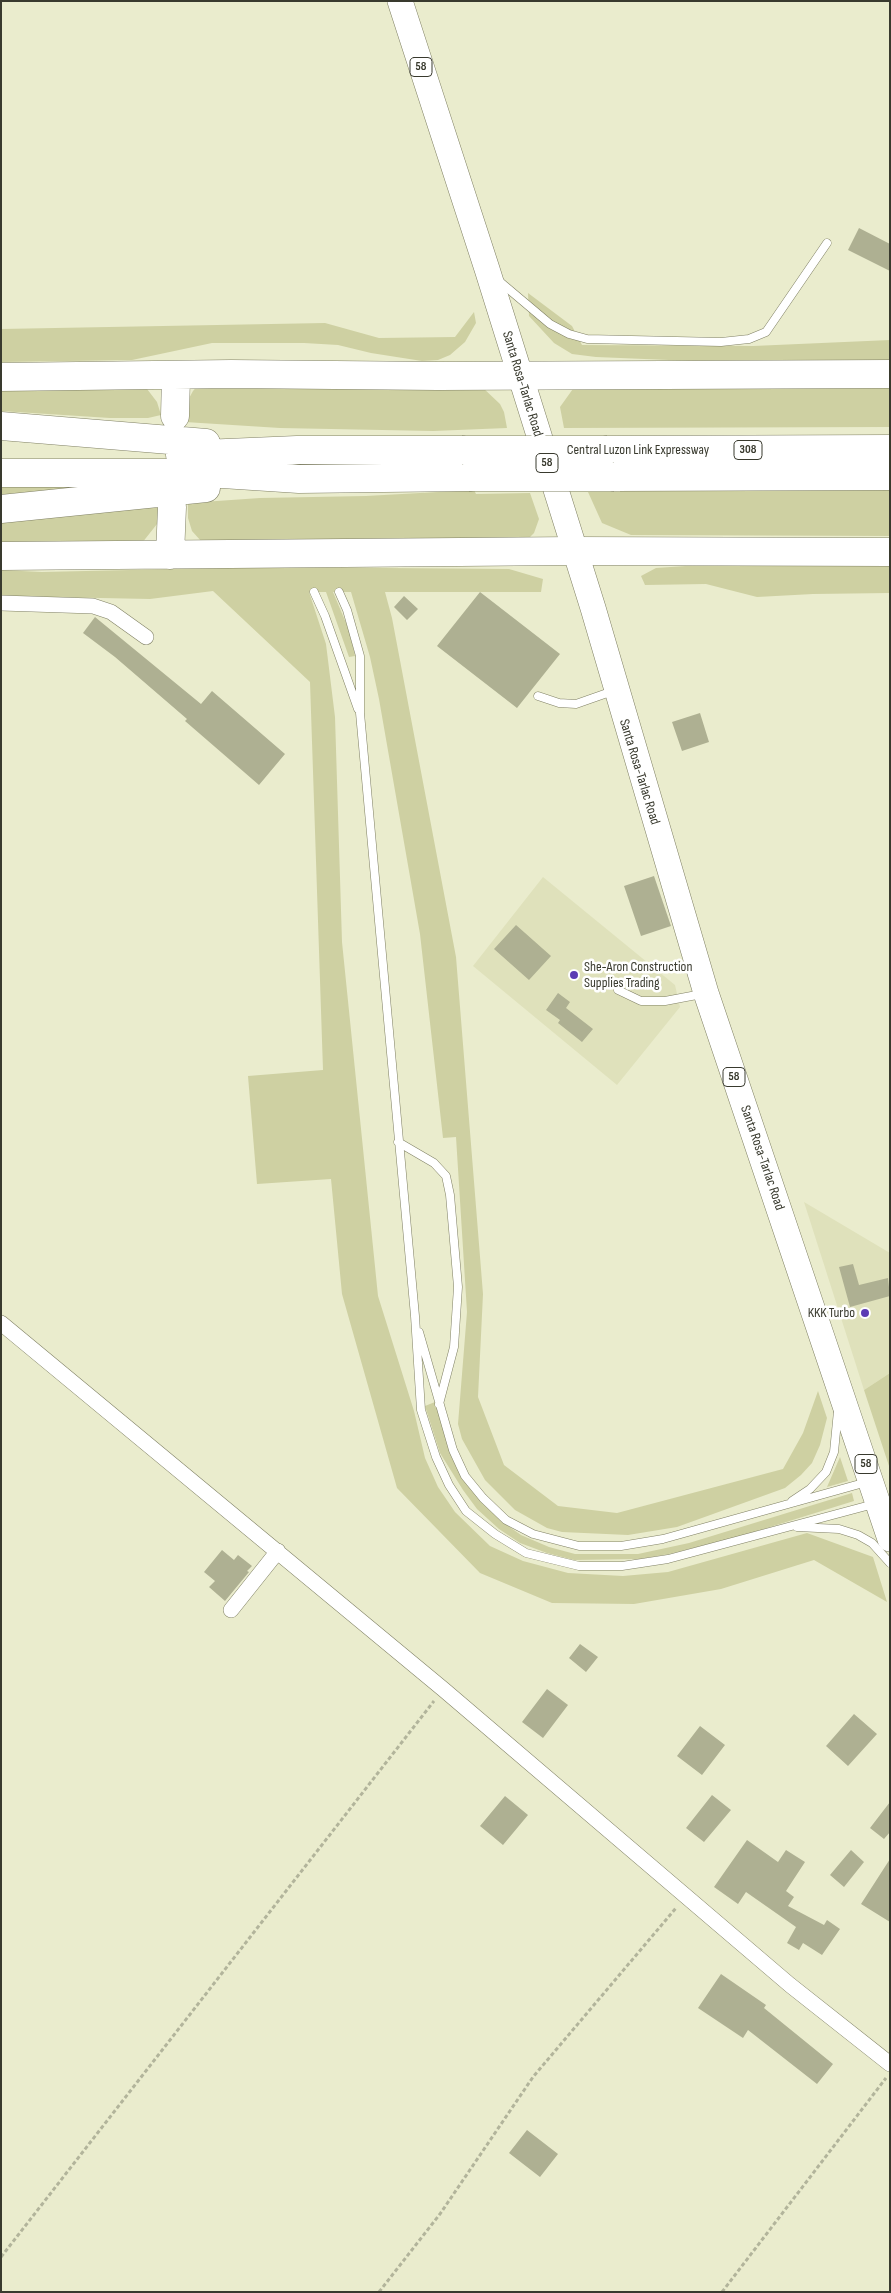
<!DOCTYPE html>
<html>
<head>
<meta charset="utf-8">
<style>
	body { margin:0 }
	#map { position:relative; width:891px; height:2293px; overflow:hidden; background:#eaeccd; font-family:"Sofia Sans Condensed",sans-serif }
	canvas { display:block }
	.frame { position:absolute; inset:0; border:2px solid #393a2e; pointer-events:none }
</style>
</head>
<body>
<div id="map">
<canvas width="891" height="2293"></canvas>
<div class="frame"></div>
</div>
<script>
const c = document.querySelector('canvas').getContext('2d');
c.lineJoin = 'round';
function paint(path, color) { c.fillStyle = color; c.fill(path, 'evenodd'); }
const toPath = rows => new Path2D(rows.map(r => 'M' + r).join(''));
function trace(path, color, width, dash) { c.strokeStyle = color; c.lineWidth = width; c.lineCap = dash ? 'butt' : 'round'; c.setLineDash(dash || []); c.stroke(path); }
function write(font, color, halo, rows, align = 'center') {
  c.font = font + ' "Sofia Sans Condensed",sans-serif'; c.lineWidth = 5; c.setLineDash([]); c.textBaseline = 'middle'; c.strokeStyle = halo; c.fillStyle = color; for (const [text, x, y, turn = 0] of rows) {
    c.save(); c.translate(x, y); c.rotate((+turn || 0) * Math.PI / 180); c.textAlign = isNaN(turn) ? turn : align; if (halo) c.strokeText(text, 0, 0); c.fillText(text, 0, 0); c.restore();
  }
}
paint(toPath([
	[543,877,675,985,680,1007,617,1085,473,966],
	[804,1202,890,1253,890,1373,864,1390]
]), '#dfe1bb');
paint(toPath([
	[528,293,572,326,582,345,753,346,890,340,890,363,693,361,596,357,572,354,554,343,529,316],
	[474,312,476,323,465,342,450,355,438,360,422,361,371,353,338,345,304,343,212,343,132,360,1,362,1,329,325,323,379,338,455,337],
	[200,383,481,386,500,404,504,412,507,428,433,431,280,428,185,422,188,400,193,391],
	[890,383,890,427,564,428,560,407,575,386],
	[144,385,157,402,161,415,148,418,110,418,1,411,1,386],
	[1,484,101,485,1,495],
	[620,487,890,490,890,536,631,535,602,523,588,492,620,492],
	[474,490,476,494,530,493,539,519,534,533,526,541,485,543,201,541,192,531,188,518,188,503,260,498,366,496],
	[128,506,160,508,157,524,142,543,1,545,1,518],
	[686,566,890,566,890,593,813,594,757,597,706,584,645,585,641,576,656,568],
	[262,567,509,569,543,579,541,592,385,592,392,618,456,957,483,1294,478,1397,504,1465,558,1506,617,1513,783,1469,803,1433,818,1391,827,1418,820,1445,812,1463,801,1475,785,1488,677,1527,628,1535,562,1532,547,1528,515,1510,485,1480,462,1439,458,1424,467,1312,456,1137,443,1138,420,934,379,699,370,657,351,592,333,592,349,630,355,656,349,657,326,592,309,592,326,644,335,717,342,942,378,1296,414,1411,425,1458,438,1487,455,1512,490,1546,523,1561,568,1573,623,1576,668,1572,807,1533,873,1557,887,1602,814,1560,721,1589,634,1604,552,1603,480,1573,397,1488,342,1294,331,1179,257,1184,248,1076,323,1070,310,682,213,591,150,599,1,596,1,570,42,572],
	[890,1373,890,1469,864,1390],
	[435,1402,452,1458,462,1477,482,1503,504,1523,521,1535,549,1547,575,1554,638,1554,689,1543,852,1493,854,1501,741,1536,669,1554,639,1559,574,1560,547,1553,520,1543,499,1529,477,1509,463,1490,440,1453,425,1406],
	[840,1457,848,1481,827,1487]
]), '#ced0a2');
paint(toPath([
	[859,228,890,244,890,271,848,250],
	[480,592,560,654,517,708,437,646],
	[404,596,418,609,407,620,394,607],
	[95,617,201,704,212,691,285,754,259,785,185,721,187,719,115,657,83,633],
	[700,713,709,742,682,751,672,722],
	[654,876,671,926,641,936,624,886],
	[516,925,551,956,529,980,494,949],
	[558,993,570,1002,566,1008,593,1029,582,1042,558,1023,560,1020,546,1010],
	[853,1264,859,1285,888,1278,890,1296,850,1307,839,1267],
	[222,1550,234,1560,238,1555,252,1566,247,1571,249,1572,225,1601,209,1587,215,1581,204,1572],
	[580,1644,598,1657,586,1672,569,1658],
	[547,1689,568,1705,543,1738,522,1722],
	[854,1714,877,1734,848,1766,826,1746],
	[700,1726,725,1745,702,1775,677,1756],
	[712,1795,731,1810,704,1842,686,1828],
	[505,1796,528,1815,503,1845,480,1826],
	[890,1802,890,1832,884,1839,870,1828],
	[747,1840,778,1862,786,1850,805,1862,786,1891,794,1897,788,1906,824,1925,827,1920,840,1929,822,1955,803,1943,799,1950,787,1943,796,1927,746,1892,738,1904,714,1887],
	[851,1850,864,1862,844,1887,830,1875],
	[890,1859,890,1922,861,1904],
	[721,1974,766,2005,764,2008,833,2064,817,2084,748,2030,743,2038,698,2008],
	[527,2130,558,2154,540,2177,509,2153]
]), '#aeb092');
const service = toPath([
	[499,281,550,324,569,334,587,339,721,342,749,339,766,332,827,243],
	[314,592,325,616,358,709],
	[339,592,347,610,360,656,360,713,415,1316,421,1410,436,1457,449,1485,466,1511,495,1534,526,1553,579,1566,622,1566,668,1559,874,1504],
	[538,696,559,703,576,704,613,691],
	[618,990,641,1001,665,1001,702,994],
	[398,1142,434,1163,446,1176,450,1195,458,1287,454,1347,439,1404],
	[419,1332,453,1450,465,1476,483,1498,506,1520,533,1534,579,1546,621,1546,663,1539,867,1482],
	[792,1501,810,1489,826,1472,834,1452,838,1411],
	[797,1527,839,1529,858,1535,872,1543,890,1563]
]);
const minor = toPath([
	[1,603,93,606,111,612,146,637],
	[1,1323,443,1689,790,1985,890,2064],
	[231,1610,278,1551]
]);
const trunk = toPath([
	[400,1,487,269,593,608,706,993,890,1539]
]);
const motorway = toPath([
	[1,377,231,374,438,376,890,374],
	[175,416,176,376],
	[1,426,206,443],
	[607,450,890,449],
	[180,455,297,450,462,450],
	[1,473,207,473,299,479,469,477],
	[614,477,890,476],
	[1,509,206,488],
	[170,555,172,507],
	[1,556,573,551,890,552]
]);
trace(service, '#808165', 9);
trace(minor, '#808165', 16);
trace(trunk, '#808165', 26);
trace(motorway, '#808165', 29);
trace(toPath([
	[1,2257,434,1701],
	[379,2292,440,2214,533,2077,676,1908],
	[722,2292,886,2078]
]), '#b2b49b', 3, [4, 2.5]);
trace(service, '#fff', 8);
trace(minor, '#fff', 15);
trace(trunk, '#fff', 25);
trace(motorway, '#fff', 28);
const motorwayBridge = toPath([
	[462,450,607,450],
	[469,477,614,477]
]);
trace(motorwayBridge, '#808165', 29, []);
trace(motorwayBridge, '#fff', 28);
for (const [x, y, r, color] of [
	[574,975,5,"#5c3bb4"],
	[865,1313,5,"#5c3bb4"]
]) { const dot = new Path2D(); dot.arc(x, y, r, 0, 2 * Math.PI); c.fillStyle = color; c.fill(dot); trace(dot, '#fff', 2); }
for (const [x, y, w] of [
	[421,67,22],
	[748,450,28],
	[547,463,22],
	[734,1077,22],
	[866,1464,22]
]) { const box = new Path2D(); box.roundRect(x - w / 2, y - 9.5, w, 19, 4); c.fillStyle = '#fff'; c.fill(box); trace(box, '#393a2e', 1); }
write('bold 12px', '#393a2e', null, [
	["58",421,67],
	["308",748,450],
	["58",547,463],
	["58",734,1077],
	["58",866,1464]
]);
write('14px', '#393a2e', '#fff', [
	["Santa Rosa-Tarlac Road",522,384,73],
	["Central Luzon Link Expressway",638,450],
	["Santa Rosa-Tarlac Road",639,772,73],
	["Santa Rosa-Tarlac Road",762,1158,71]
]);
write('14px', '#393a2e', '#fff', [
	["She-Aron Construction",584,967],
	["Supplies Trading",584,983],
	["KKK Turbo",855,1313,"right"]
], 'left');
</script>
</body>
</html>
